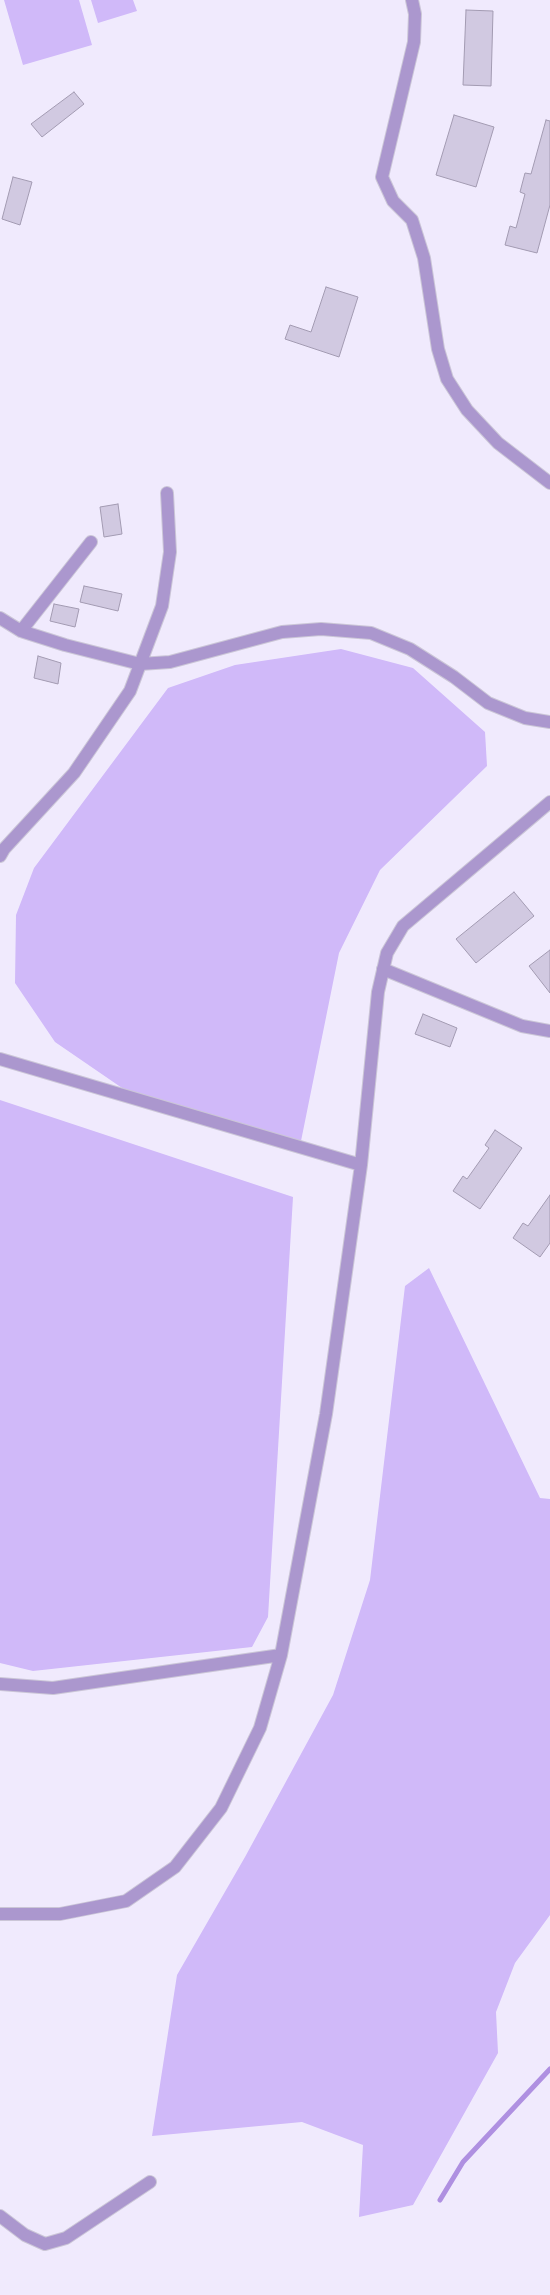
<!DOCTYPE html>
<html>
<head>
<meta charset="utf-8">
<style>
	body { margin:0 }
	canvas { display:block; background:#f0eafd }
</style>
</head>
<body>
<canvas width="550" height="2295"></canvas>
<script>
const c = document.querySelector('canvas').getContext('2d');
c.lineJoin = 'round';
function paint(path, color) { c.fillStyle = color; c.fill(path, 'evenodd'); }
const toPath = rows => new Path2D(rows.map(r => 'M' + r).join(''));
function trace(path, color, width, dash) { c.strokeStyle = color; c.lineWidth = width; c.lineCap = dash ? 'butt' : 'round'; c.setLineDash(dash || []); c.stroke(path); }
paint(toPath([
	[4,0,79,0,92,45,23,65],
	[91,0,133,0,137,11,98,23],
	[341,649,413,668,485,732,487,766,380,870,339,953,301,1141,125,1090,55,1042,15,983,16,915,34,868,168,688,235,665],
	[0,1100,293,1197,268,1617,252,1647,33,1671,0,1663],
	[429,1268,540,1498,550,1499,550,1915,515,1963,496,2012,498,2053,413,2205,359,2217,363,2145,302,2122,152,2136,177,1975,245,1857,333,1695,370,1580,405,1286]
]), '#d0b9f9');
trace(toPath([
	[440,2200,463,2162,550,2069]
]), '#af90e1', 5);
const building = toPath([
	[466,10,493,11,491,86,463,85,466,10],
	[74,92,84,104,42,137,31,124,74,92],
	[454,115,494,127,476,187,436,175,454,115],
	[546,120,550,121,550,205,537,253,505,245,510,226,516,228,525,194,520,192,525,173,531,174,546,120],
	[13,177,32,182,20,225,2,219,13,177],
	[326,287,358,297,339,357,285,339,290,325,311,332,326,287],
	[118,504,122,534,104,537,100,507,118,504],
	[84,586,122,594,118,611,80,602,84,586],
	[54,604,79,609,75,627,50,621,54,604],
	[38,656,61,663,58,684,34,678,38,656],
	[514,892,534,916,476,963,456,939,514,892],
	[550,950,550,993,529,966,550,950],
	[423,1014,457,1028,450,1047,415,1034,423,1014],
	[495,1130,522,1148,480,1209,453,1191,463,1176,467,1179,489,1148,485,1145,495,1130],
	[550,1195,550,1243,540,1257,513,1238,523,1223,528,1226,550,1195]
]);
paint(building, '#d1c9e1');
trace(building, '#a39bb2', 1);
const minor = toPath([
	[412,0,415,14,414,42,382,177,393,201,412,220,424,258,438,349,447,379,467,410,498,443,550,483],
	[0,618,21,631,65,645,140,664,170,662,282,632,321,629,371,633,410,649,454,677,488,703,525,718,550,722],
	[21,631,91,542],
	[0,856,4,849,74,773,130,691,162,606,170,552,167,493],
	[383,969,522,1026,550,1031],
	[0,1059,361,1165],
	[0,1684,53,1688,281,1655,326,1414,361,1165,378,992,387,953,403,926,550,802],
	[0,1914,60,1914,126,1901,175,1867,221,1808,260,1728,281,1655],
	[0,2216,25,2235,45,2244,66,2238,150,2182]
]);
trace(minor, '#cbc6d7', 14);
trace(minor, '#ab97ce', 12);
</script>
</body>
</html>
